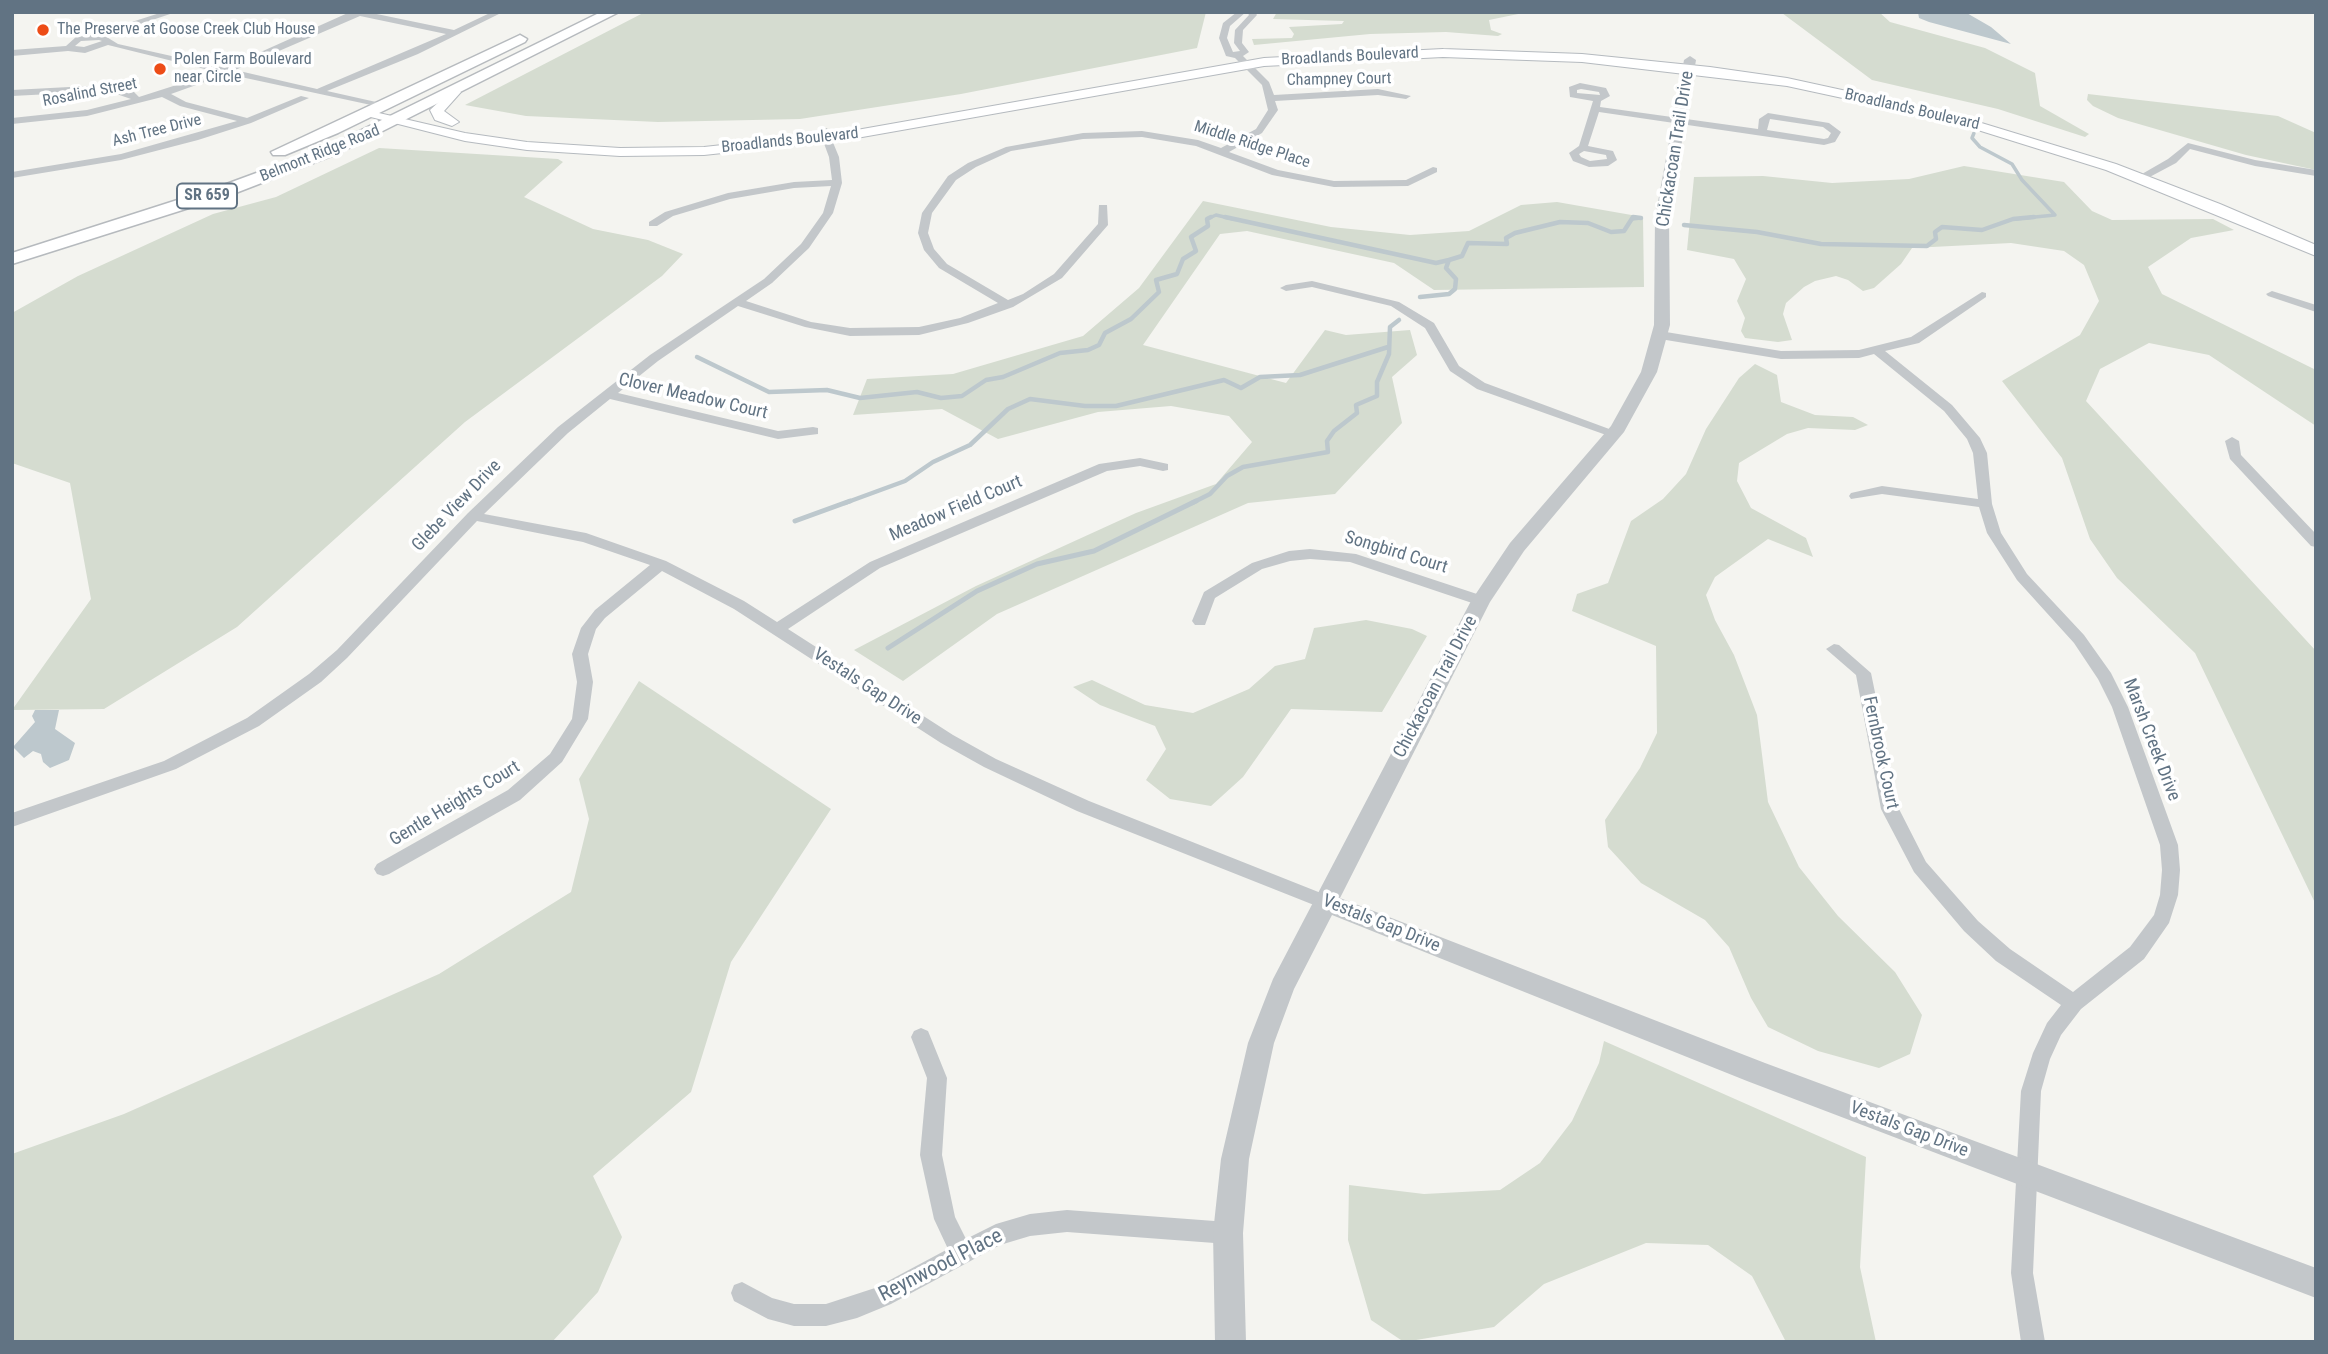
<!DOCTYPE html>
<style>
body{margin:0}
#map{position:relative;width:2328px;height:1354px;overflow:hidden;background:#f4f4f0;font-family:"Roboto Condensed",sans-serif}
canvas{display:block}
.frame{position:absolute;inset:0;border:14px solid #617383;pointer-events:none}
</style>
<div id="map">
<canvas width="2328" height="1354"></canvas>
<div class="frame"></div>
</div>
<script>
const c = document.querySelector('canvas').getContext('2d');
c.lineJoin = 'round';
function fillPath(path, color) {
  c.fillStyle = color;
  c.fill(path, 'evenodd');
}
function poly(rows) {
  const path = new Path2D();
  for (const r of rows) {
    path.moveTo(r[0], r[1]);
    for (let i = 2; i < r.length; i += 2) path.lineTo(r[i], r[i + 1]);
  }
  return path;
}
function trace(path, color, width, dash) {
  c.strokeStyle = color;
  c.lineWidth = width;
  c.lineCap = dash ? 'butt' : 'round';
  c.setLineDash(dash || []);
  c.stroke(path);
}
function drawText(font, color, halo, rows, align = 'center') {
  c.font = font + ' "Roboto Condensed",sans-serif';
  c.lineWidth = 7;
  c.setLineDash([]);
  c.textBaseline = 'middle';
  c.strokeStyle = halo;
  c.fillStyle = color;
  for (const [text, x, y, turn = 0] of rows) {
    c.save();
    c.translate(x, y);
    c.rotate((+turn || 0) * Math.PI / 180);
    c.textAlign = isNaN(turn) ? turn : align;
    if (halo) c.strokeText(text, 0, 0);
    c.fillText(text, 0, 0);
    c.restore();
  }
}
fillPath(poly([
 [645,12,837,14,1206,12,1197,48,961,94,800,119,658,122,526,116,465,105],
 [1277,12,1528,12,1489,20,1491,30,1502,34,1498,36,1446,32,1370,34,1254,45,1252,39,1292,38,1294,34,1289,27,1342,24,1344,21,1273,19],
 [1879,12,1890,22,1985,48,2035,73,2040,106,2089,134,2085,137,1998,109,1872,80,1782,13],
 [2088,94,2278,116,2316,133,2316,170,2246,155,2118,118,2093,106,2087,100],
 [379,148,558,159,563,162,524,197,593,229,648,240,683,254,662,276,465,422,237,627,104,709,12,710,91,599,70,483,12,463,12,313,78,276,213,214,276,197],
 [1964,166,2064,182,2092,211,2112,220,2213,219,2234,230,2191,238,2148,267,2162,294,2316,370,2316,426,2209,355,2149,343,2100,369,2086,401,2316,651,2316,905,2195,653,2117,578,2090,539,2062,458,2002,381,2080,335,2099,301,2084,265,2064,251,2011,243,1912,248,1901,264,1874,288,1863,291,1848,280,1836,276,1815,281,1804,287,1786,303,1783,314,1792,340,1778,342,1745,338,1741,331,1745,318,1737,301,1746,279,1734,259,1687,250,1694,177,1763,176,1832,183,1909,179],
 [1203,201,1331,227,1410,235,1469,231,1521,205,1557,202,1643,217,1644,287,1434,290,1394,263,1247,231,1220,234,1143,345,1286,383,1325,330,1346,335,1410,330,1417,355,1392,377,1402,423,1335,494,1248,503,997,614,903,681,854,650,976,586,1136,513,1216,484,1252,442,1229,416,1171,406,1098,412,998,439,942,409,853,415,867,379,953,374,1083,336,1139,288],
 [1755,364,1777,375,1781,402,1815,415,1853,417,1868,425,1855,430,1808,428,1787,434,1739,463,1737,481,1751,508,1806,538,1813,557,1768,539,1715,577,1706,595,1715,620,1734,655,1757,715,1768,802,1799,867,1838,916,1895,972,1922,1015,1910,1054,1879,1068,1818,1051,1768,1027,1751,998,1729,947,1705,920,1641,883,1608,847,1605,820,1640,768,1657,733,1656,646,1572,611,1577,594,1608,583,1631,521,1663,499,1686,474,1706,429,1739,378],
 [1366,620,1412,629,1427,636,1382,712,1291,709,1243,777,1211,806,1170,799,1146,780,1166,749,1155,726,1100,705,1073,687,1092,680,1145,705,1193,713,1249,689,1275,666,1305,659,1314,628],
 [639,681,831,809,731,962,691,1092,593,1176,622,1237,598,1292,552,1342,12,1342,12,1154,124,1114,439,974,571,892,589,819,579,779],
 [1604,1041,1866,1157,1860,1267,1876,1342,1786,1342,1752,1276,1708,1245,1646,1243,1544,1284,1494,1327,1404,1342,1371,1320,1348,1240,1349,1185,1424,1194,1500,1190,1540,1163,1572,1121,1599,1063]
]), '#d5dcd0');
fillPath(poly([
 [1918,12,1965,12,1991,27,2011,44,1929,22,1919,18],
 [35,710,59,710,55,729,75,743,69,760,50,768,43,762,41,754,33,751,24,758,13,747,35,722,32,716]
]), '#bdc8cd');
trace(poly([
 [1974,133,1972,138,1980,147,2012,164,2022,180,2055,215,2015,219],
 [1207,219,1216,215,1233,219],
 [1632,219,1641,218]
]), '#bdc8cd', 3.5);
trace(poly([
 [1225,217,1436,263,1449,260],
 [1633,217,1641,218],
 [1684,225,1757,232,1821,244,1927,246,1936,239,1935,232,1942,227,1982,230,2013,219,2034,217],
 [1420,297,1449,294,1455,289,1456,279,1446,268,1449,260,1462,256,1468,243,1507,244,1506,238,1515,233,1560,222,1588,223,1611,232,1624,231,1633,217],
 [697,357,769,392,827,390,860,398,917,392,941,398,962,396,986,380,1003,377,1060,353,1088,350,1099,345,1105,333,1131,319,1159,292,1156,280,1177,274,1183,259,1196,251,1191,237,1208,226,1207,219,1211,217],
 [845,503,905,481,933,462,970,445,1008,409,1030,399,1085,406,1116,406,1224,380,1241,388,1260,377,1300,375,1388,347],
 [1192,503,1210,494,1227,476,1243,467,1328,452,1327,441,1334,431,1357,413,1356,405,1377,396,1377,382,1389,354,1390,327,1399,320]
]), '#bdc8cd', 4.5);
trace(poly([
 [795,521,850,501],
 [888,648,977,591,1037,564,1094,551,1196,501]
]), '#bdc8cd', 5);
const secondary = poly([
 [1443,49,1582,54,1710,67,1787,78,1952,114,2116,164,2220,204,2316,245,2316,256,2106,170,1949,121,1787,86,1582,62,1443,57,1264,66,851,139,704,155,620,156,527,150,465,141,359,114,366,110,465,133,527,142,620,148,704,147,851,131,1264,58,1443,49],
 [454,88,461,92,444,111,459,122,452,126,435,120,430,110,454,88]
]);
const primary = poly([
 [601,12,619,12,339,153,233,194,12,264,12,253,221,186,327,147,601,12],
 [520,35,527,39,525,42,338,133,285,155,273,155,271,152,520,35]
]);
trace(secondary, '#b5babf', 2);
trace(primary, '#b6babe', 3);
fillPath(poly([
 [163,12,176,12,105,36,118,44,225,68,350,12,367,12,454,30,492,12,503,12,418,54,327,91,385,104,385,108,227,74,171,94,186,102,247,118,301,96,309,98,251,123,198,140,121,160,12,178,12,172,121,154,237,121,180,106,162,97,87,116,12,124,12,118,87,110,131,99,108,91,12,96,12,90,108,85,134,92,139,97,217,72,108,45,85,53,68,51,12,56,12,50,66,46,76,37,91,35,163,12],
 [360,16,446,34,317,89,235,70,360,16],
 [99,40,102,41,84,47,75,46,81,41,99,40],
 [1237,12,1246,12,1230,26,1227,38,1233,52,1240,51,1234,43,1235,30,1249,15,1247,12,1255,12,1257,15,1243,30,1242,43,1249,52,1243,56,1269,82,1274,95,1378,89,1411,96,1406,99,1378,95,1275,101,1278,110,1262,133,1229,152,1278,170,1334,181,1406,180,1433,167,1437,168,1437,172,1408,186,1334,187,1272,175,1196,146,1142,137,1083,139,1011,151,976,167,956,180,932,213,928,233,934,249,947,264,1008,300,1023,294,1054,274,1098,224,1099,205,1107,205,1108,225,1062,278,1013,307,968,323,919,335,850,336,805,327,738,306,658,361,618,393,778,431,813,427,818,428,818,434,778,439,610,399,568,433,484,514,586,533,666,561,744,601,777,622,870,562,1099,464,1140,458,1168,464,1168,470,1163,471,1140,466,1107,471,880,568,788,629,953,735,996,759,1089,801,1331,897,1334,902,1331,907,1325,910,1319,907,1077,811,984,767,941,743,734,609,662,571,605,618,596,629,588,654,593,682,588,719,562,762,520,800,389,874,383,876,377,874,374,869,377,864,508,790,550,754,572,719,577,682,572,654,581,628,595,610,650,565,583,542,477,521,347,658,321,682,259,726,176,769,12,827,12,813,164,761,247,718,309,674,337,650,468,513,558,427,650,355,764,279,801,244,823,213,831,186,794,188,730,199,673,216,657,226,649,226,649,222,665,212,728,193,794,182,832,180,829,157,819,130,827,128,839,157,842,183,833,213,809,248,772,283,746,301,811,322,850,328,919,327,960,318,998,303,939,268,924,250,918,233,922,213,948,176,968,163,1006,147,1083,133,1142,131,1198,140,1221,148,1256,129,1268,110,1262,85,1235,58,1226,56,1219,38,1223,23,1237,12],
 [1580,83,1606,88,1610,96,1601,101,1600,107,1758,129,1759,119,1768,113,1829,123,1841,132,1835,142,1824,145,1599,112,1588,146,1613,151,1617,160,1608,166,1589,167,1573,161,1569,153,1579,146,1593,101,1570,97,1569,87,1580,83],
 [1581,89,1599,92,1600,95,1577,93,1577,90,1581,89],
 [1770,119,1823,127,1831,133,1828,138,1824,139,1767,130,1770,119],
 [1584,151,1606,155,1607,159,1590,161,1581,157,1579,154,1584,151],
 [2188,143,2255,160,2316,170,2316,176,2255,166,2190,149,2176,163,2144,180,2135,178,2168,159,2188,143],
 [1312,281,1399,302,1434,323,1459,366,1485,383,1620,433,1614,437,1609,436,1477,389,1450,371,1425,328,1391,306,1312,287,1286,291,1280,288,1286,285,1312,281],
 [2272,291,2316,305,2316,312,2268,296,2266,294,2272,291],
 [1982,292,1986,293,1986,297,1919,343,1885,351,1952,405,1980,438,1987,453,1992,504,2001,533,2027,574,2084,635,2111,673,2128,707,2178,845,2180,870,2178,895,2169,923,2144,959,2081,1009,2061,1035,2050,1059,2041,1091,2033,1273,2045,1342,2021,1342,2011,1273,2021,1091,2033,1053,2047,1023,2061,1005,1996,961,1964,931,1914,872,1881,809,1856,675,1826,649,1834,644,1839,645,1871,673,1899,809,1926,862,1978,921,2010,949,2073,992,2130,947,2154,915,2160,895,2162,870,2160,845,2112,707,2098,679,2074,643,2017,580,1987,533,1979,507,1882,494,1851,499,1849,496,1851,493,1882,486,1978,499,1973,453,1967,439,1944,411,1874,354,1859,358,1781,359,1660,339,1654,335,1660,331,1781,351,1859,350,1911,337,1982,292],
 [2232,437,2239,441,2241,455,2316,534,2316,547,2311,546,2230,459,2225,441,2232,437],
 [1310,549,1356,554,1486,597,1488,601,1481,606,1350,562,1310,559,1290,561,1262,569,1215,598,1205,625,1195,625,1192,621,1204,592,1252,563,1289,551,1310,549],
 [921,1028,928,1031,947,1078,942,1155,955,1217,966,1239,996,1224,1030,1214,1067,1210,1228,1222,1236,1225,1239,1233,1236,1241,1228,1244,1067,1232,1030,1236,1000,1245,891,1304,857,1318,826,1326,794,1326,768,1319,734,1301,731,1293,734,1285,742,1282,772,1298,794,1304,826,1304,875,1288,948,1249,934,1219,920,1155,927,1078,911,1037,914,1031,921,1028]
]), '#c3c7ca');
fillPath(poly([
 [1690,56,1696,60,1669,218,1670,325,1657,372,1624,432,1524,551,1490,602,1340,898,1765,1063,2316,1268,2316,1298,1747,1081,1332,915,1294,989,1274,1043,1249,1159,1243,1233,1246,1342,1215,1342,1213,1233,1221,1159,1248,1043,1273,979,1471,601,1510,543,1611,426,1641,372,1654,325,1655,218,1684,60,1690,56]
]), '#c3c7ca');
fillPath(secondary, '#fff');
fillPath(primary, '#fff');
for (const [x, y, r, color] of [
 [43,30,7,"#ed4c17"],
 [160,69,7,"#ed4c17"]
]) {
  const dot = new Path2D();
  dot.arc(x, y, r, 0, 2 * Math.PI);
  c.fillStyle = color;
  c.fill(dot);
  trace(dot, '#fff', 2.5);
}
drawText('16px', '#617383', '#fff', [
 ["The Preserve at Goose Creek Club House",57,30],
 ["Polen Farm Boulevard",174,60],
 ["near Circle",174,78]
], 'left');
drawText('16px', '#617383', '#fff', [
 ["Broadlands Boulevard",1350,57,-3],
 ["Champney Court",1339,80,-1],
 ["Rosalind Street",90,93,-11],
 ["Broadlands Boulevard",1912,110,13],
 ["Ash Tree Drive",157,131,-14],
 ["Broadlands Boulevard",790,141,-6],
 ["Middle Ridge Place",1252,145,18],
 ["Belmont Ridge Road",320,154,-22]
]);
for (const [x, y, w] of [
 [207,196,60]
]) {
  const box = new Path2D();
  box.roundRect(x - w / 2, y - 12.5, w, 25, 5);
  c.fillStyle = '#fff';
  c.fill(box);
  trace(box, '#617383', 2);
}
drawText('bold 16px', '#617383', null, [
 ["SR 659",207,196]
]);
drawText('18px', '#617383', '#fff', [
 ["Chickacoan Trail Drive",1676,149,-81],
 ["Clover Meadow Court",693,397,13],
 ["Glebe View Drive",457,506,-46],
 ["Meadow Field Court",956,509,-23],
 ["Songbird Court",1396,553,17],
 ["Vestals Gap Drive",867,687,33],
 ["Chickacoan Trail Drive",1436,687,-62],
 ["Marsh Creek Drive",2151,740,69],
 ["Fernbrook Court",1880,753,78],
 ["Gentle Heights Court",455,804,-31],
 ["Vestals Gap Drive",1381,924,22],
 ["Vestals Gap Drive",1909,1130,21]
]);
drawText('21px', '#617383', '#fff', [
 ["Reynwood Place",941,1266,-27]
]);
</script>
